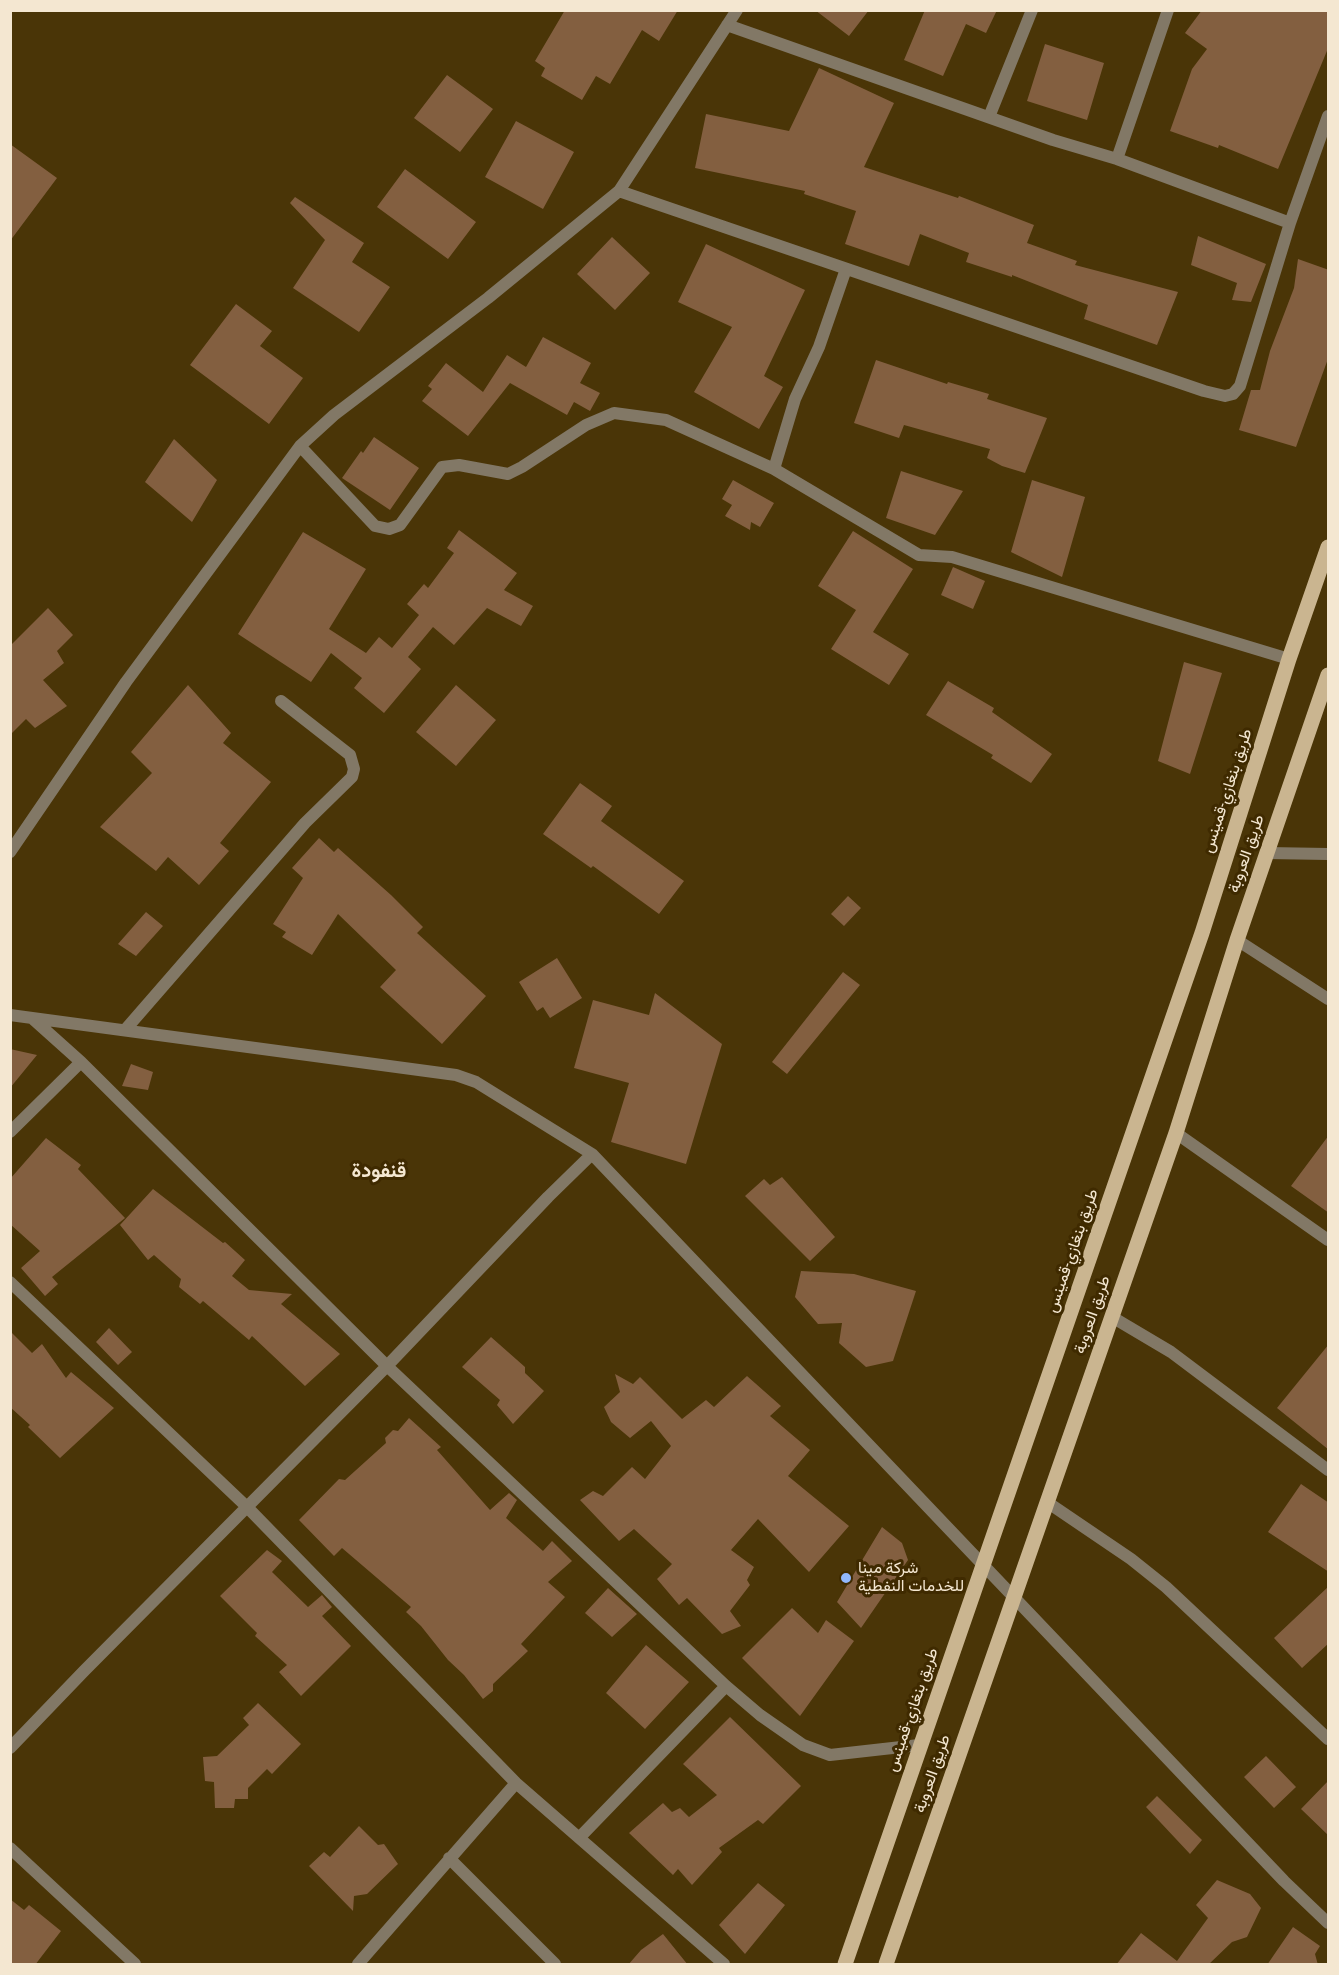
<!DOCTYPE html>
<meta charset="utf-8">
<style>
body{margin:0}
#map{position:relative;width:1339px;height:1975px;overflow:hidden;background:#4a3507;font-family:"Roboto Condensed",sans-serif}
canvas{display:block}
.frame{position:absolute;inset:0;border:12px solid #f4e7d1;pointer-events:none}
</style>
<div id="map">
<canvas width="1339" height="1975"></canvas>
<div class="frame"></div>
</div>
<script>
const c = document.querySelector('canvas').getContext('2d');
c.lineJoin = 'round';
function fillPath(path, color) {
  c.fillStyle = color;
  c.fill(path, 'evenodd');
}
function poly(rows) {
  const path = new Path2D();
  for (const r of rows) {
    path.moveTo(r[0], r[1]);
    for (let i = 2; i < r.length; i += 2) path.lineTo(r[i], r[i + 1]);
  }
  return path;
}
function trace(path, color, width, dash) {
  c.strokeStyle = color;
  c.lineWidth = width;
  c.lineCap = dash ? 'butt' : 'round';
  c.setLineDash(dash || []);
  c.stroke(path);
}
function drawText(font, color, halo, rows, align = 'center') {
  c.font = font + ' "Roboto Condensed",Vazirmatn,sans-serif';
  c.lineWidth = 6;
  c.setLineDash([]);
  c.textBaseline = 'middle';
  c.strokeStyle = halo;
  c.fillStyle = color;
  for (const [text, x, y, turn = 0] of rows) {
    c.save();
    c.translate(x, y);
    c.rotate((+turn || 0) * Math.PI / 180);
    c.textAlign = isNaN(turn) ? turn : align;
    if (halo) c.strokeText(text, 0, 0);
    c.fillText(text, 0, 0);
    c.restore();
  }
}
fillPath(poly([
 [565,10,678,10,659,41,642,30,610,84,596,76,582,100,541,76,545,68,535,61],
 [815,10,869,10,849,36],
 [925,10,997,10,986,33,966,24,943,76,904,60],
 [1202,10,1329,10,1329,46,1278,169,1219,145,1218,148,1170,131,1192,69,1207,49,1185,33],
 [1045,44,1104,63,1087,120,1027,101],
 [819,68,894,103,864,167,958,198,959,196,1034,225,1027,243,1077,261,1075,265,1178,292,1157,345,1084,319,1088,305,1012,275,1012,277,966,262,969,253,920,234,909,266,845,244,856,211,804,194,805,191,695,168,706,114,789,131],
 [447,75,493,109,460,152,414,118],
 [516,121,574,152,543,209,485,177],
 [10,144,57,178,10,241],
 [405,169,476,222,448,259,377,207],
 [295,197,364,243,352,262,390,287,359,332,293,288,325,240,290,203],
 [1198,236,1266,264,1251,302,1232,300,1237,283,1191,265],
 [612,237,650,273,615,310,577,274],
 [706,244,805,290,764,376,783,387,759,429,694,392,732,327,678,302],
 [1298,259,1329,270,1329,356,1296,447,1239,430,1251,390,1260,390,1270,351,1294,288],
 [236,304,272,331,260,346,303,378,269,424,190,365],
 [543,337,591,363,580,383,600,393,590,411,574,402,567,415,510,383,468,436,422,401,432,389,428,386,446,363,483,392,507,355,526,367],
 [876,360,947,384,948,382,989,394,987,399,1047,418,1025,473,1002,466,987,458,990,449,904,425,899,438,854,423],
 [374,437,419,468,390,510,342,478,361,451,363,453],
 [174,439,217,480,192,522,145,482],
 [901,471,963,491,935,535,886,518],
 [733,480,774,503,760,527,751,522,750,530,725,516,732,505,722,499],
 [1032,480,1085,497,1062,577,1011,552],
 [459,530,517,573,504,590,533,606,521,626,487,608,454,645,433,627,408,657,421,669,384,713,354,688,362,678,331,653,311,682,238,634,303,532,366,569,329,629,366,653,379,637,392,648,419,615,407,604,424,584,428,588,454,553,447,548],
 [853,531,913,569,873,632,909,654,889,685,831,649,856,610,818,586],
 [953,567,985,581,973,609,941,595],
 [48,608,73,635,57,651,64,663,43,680,67,706,35,728,26,719,10,735,10,646],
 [1184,662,1222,673,1190,774,1158,761],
 [948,681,994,708,992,712,1052,754,1031,783,991,758,993,755,926,715],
 [188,685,231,733,223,743,271,782,220,843,229,851,199,885,168,857,156,871,100,827,152,773,131,752],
 [456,685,496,720,456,766,416,732],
 [580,783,612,806,601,821,684,881,659,914,593,866,591,868,543,834],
 [319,838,334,852,338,848,391,895,423,927,417,933,486,996,442,1044,380,987,396,970,338,914,312,955,282,937,286,932,273,924,303,878,292,868],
 [848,896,861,908,844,926,831,914],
 [146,912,163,926,136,956,118,944],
 [557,958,582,998,550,1018,543,1007,537,1011,519,982],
 [843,972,860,985,787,1074,772,1062],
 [655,993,722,1044,686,1164,611,1142,629,1083,574,1068,593,1000,649,1015],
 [10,1049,37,1055,10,1088],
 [131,1064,153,1072,148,1090,122,1086],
 [1329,1135,1329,1213,1291,1186],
 [46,1138,81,1165,78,1169,125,1218,52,1277,58,1284,45,1296,21,1268,40,1251,10,1224,10,1179],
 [782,1177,835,1237,810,1261,745,1196,764,1179,770,1185],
 [153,1189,223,1243,225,1242,245,1260,232,1276,249,1290,292,1294,281,1304,340,1354,305,1386,252,1336,249,1340,203,1301,200,1304,179,1287,181,1279,154,1255,148,1260,120,1225],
 [801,1271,854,1274,916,1291,893,1361,866,1367,839,1343,842,1323,818,1324,795,1297],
 [109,1328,132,1352,118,1365,96,1342],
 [10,1331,32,1353,42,1344,66,1378,71,1372,114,1408,60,1458,28,1427,30,1425,10,1407],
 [491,1337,525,1367,525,1373,544,1391,513,1424,497,1405,500,1400,462,1367],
 [1329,1344,1329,1450,1277,1408],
 [615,1374,633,1384,640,1377,682,1419,706,1400,714,1407,747,1376,781,1406,770,1416,810,1450,788,1476,849,1526,809,1572,758,1519,731,1550,754,1567,747,1580,750,1585,730,1611,741,1626,722,1634,687,1598,679,1605,657,1579,672,1564,634,1529,619,1541,580,1500,593,1491,603,1496,632,1467,645,1479,671,1446,651,1421,630,1438,611,1422,604,1407,620,1392],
 [409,1418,441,1447,437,1450,490,1510,509,1493,517,1500,506,1518,543,1551,552,1541,572,1561,548,1582,565,1597,521,1644,528,1651,493,1684,493,1691,483,1699,464,1675,448,1660,421,1626,406,1612,411,1607,342,1548,334,1556,299,1520,339,1479,345,1480,386,1443,385,1438,393,1430,398,1431],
 [1301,1484,1329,1503,1329,1572,1268,1532],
 [882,1527,902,1543,908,1560,861,1628,837,1602],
 [267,1550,282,1561,272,1572,308,1607,322,1595,332,1607,322,1616,351,1646,301,1696,279,1672,287,1665,255,1636,257,1633,220,1596],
 [1329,1586,1329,1643,1302,1668,1274,1638],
 [608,1588,637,1614,612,1637,585,1613],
 [792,1608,818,1633,826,1620,854,1641,800,1716,742,1658],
 [646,1645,689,1682,645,1729,606,1693],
 [258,1703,301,1744,272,1774,267,1769,248,1788,248,1799,235,1799,234,1808,215,1808,214,1782,205,1781,203,1757,217,1756,249,1725,243,1718],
 [730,1717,801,1786,763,1824,758,1820,719,1848,722,1852,692,1885,678,1869,673,1875,629,1833,663,1803,672,1812,680,1808,689,1817,717,1795,683,1764],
 [1266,1756,1296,1787,1274,1808,1244,1777],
 [1329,1780,1329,1836,1301,1809],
 [1157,1796,1202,1840,1190,1854,1146,1807],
 [359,1826,378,1845,384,1844,398,1864,367,1894,354,1896,353,1911,309,1866,324,1852,330,1857],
 [1217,1880,1250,1894,1261,1908,1247,1937,1232,1942,1208,1965,1116,1965,1141,1933,1177,1961,1208,1918,1196,1905],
 [758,1883,785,1905,745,1954,719,1925],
 [10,1899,24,1910,29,1905,61,1931,35,1965,10,1965],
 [1293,1927,1320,1946,1315,1954,1318,1965,1267,1965],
 [663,1934,688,1965,628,1965,641,1950]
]), '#835f40');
trace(poly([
 [727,25,1053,140,1117,159,1290,223],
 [989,117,1032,10],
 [1117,159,1168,10],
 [619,191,1204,391,1225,396,1233,394,1240,386,1290,223,1328,116],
 [300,446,375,526,389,529,400,525,442,467,459,465,508,474,522,467,586,425,614,413,666,420,774,469,919,555,952,557,1289,659],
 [774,469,795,399,819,347,846,269],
 [10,852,126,682,300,446,334,415,488,298,619,191,737,10],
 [1267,853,1328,854],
 [1237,940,1328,999],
 [10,1015,456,1075,476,1082,592,1154,1284,1881,1328,1923],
 [33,1019,81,1062,387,1366,726,1686,760,1715,803,1745,830,1755,919,1745],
 [125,1030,305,823,352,777,354,769,350,755,281,701],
 [10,1132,81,1062],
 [1176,1133,1328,1240],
 [10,1282,247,1507,516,1783,724,1964],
 [1112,1317,1171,1352,1328,1470],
 [1047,1502,1131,1559,1166,1587,1328,1739],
 [10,1748,84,1671,387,1366,548,1197,592,1154],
 [579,1838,726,1686],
 [10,1848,135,1964],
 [449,1858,555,1964],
 [358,1964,516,1783]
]), '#827866', 12);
trace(poly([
 [845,1964,1202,933,1289,659,1328,547],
 [886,1964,1176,1133,1237,940,1328,675]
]), '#cab590', 15);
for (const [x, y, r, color] of [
 [846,1578,6,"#91b8fd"]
]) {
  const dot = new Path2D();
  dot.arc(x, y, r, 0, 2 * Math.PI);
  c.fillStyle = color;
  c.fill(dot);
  trace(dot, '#3f2a00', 2);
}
drawText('16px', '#f4e7d1', '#3f2a00', [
 ["طريق بنغازي-قمينس",1228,791,-72],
 ["طريق العروبة",1247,854,-71],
 ["طريق بنغازي-قمينس",1073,1251,-71],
 ["طريق العروبة",1093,1315,-71],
 ["طريق بنغازي-قمينس",913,1710,-71],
 ["طريق العروبة",933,1774,-71]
]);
drawText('16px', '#f4e7d1', '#3f2a00', [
 ["شركة مينا",858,1569],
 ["للخدمات النفطية",858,1587]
], 'left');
drawText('bold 20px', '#f4e7d1', '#3f2a00', [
 ["قنفودة",379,1172]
]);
</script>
